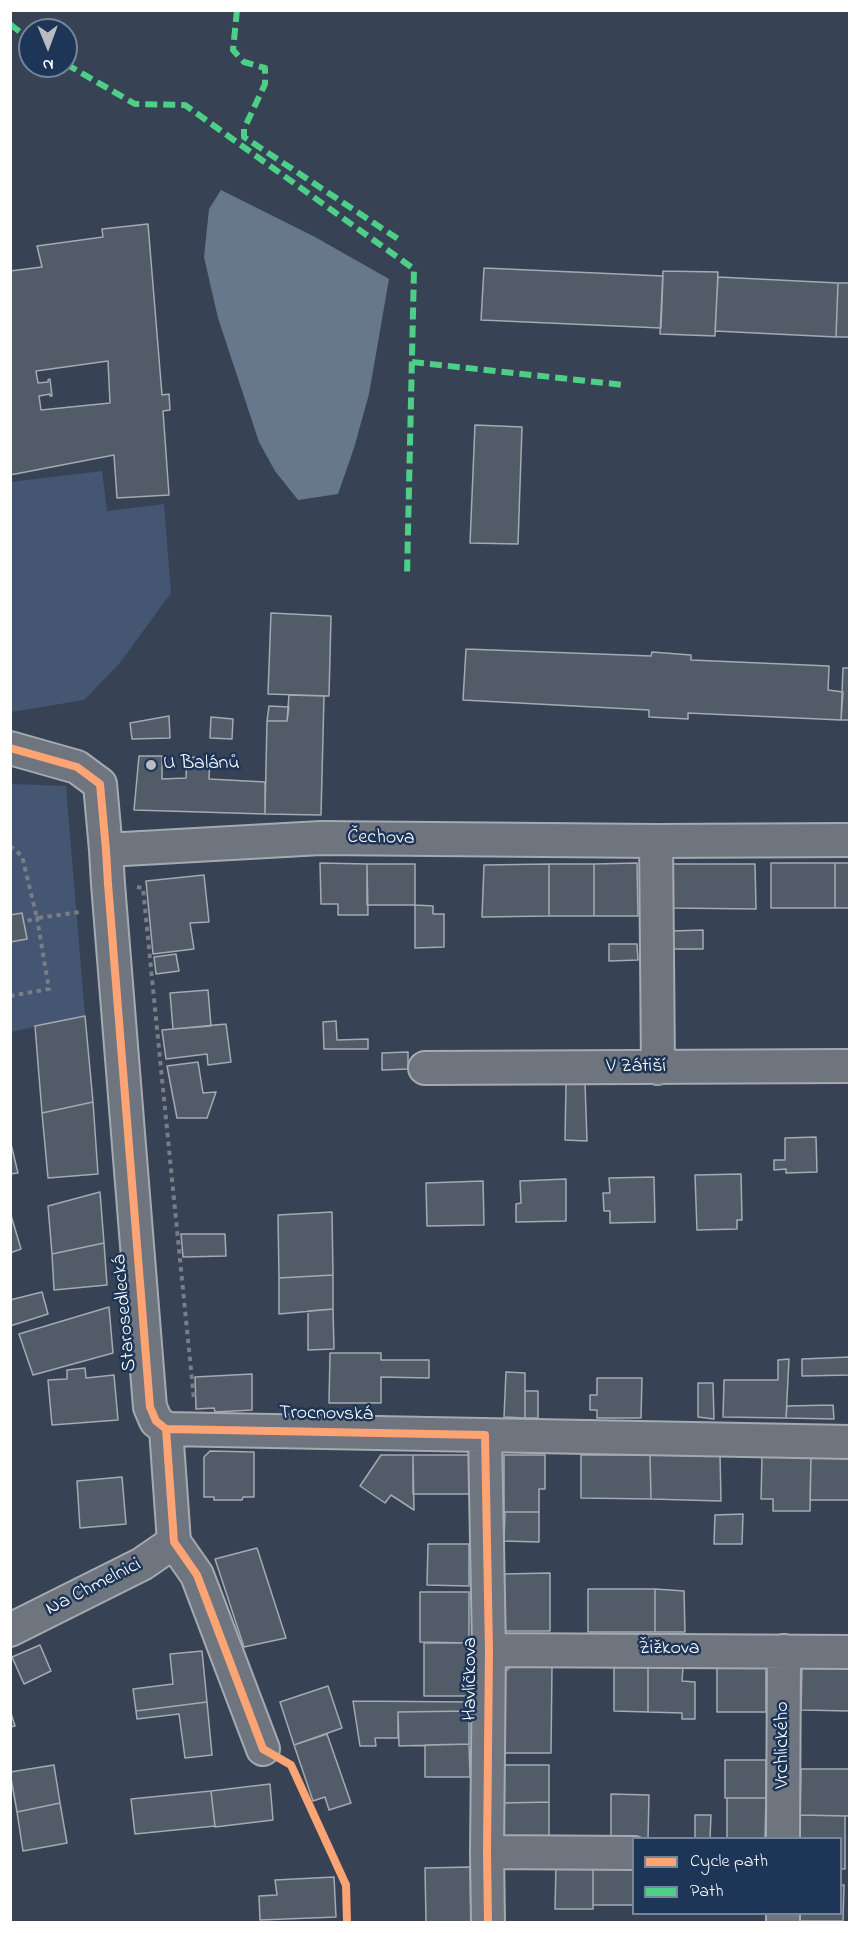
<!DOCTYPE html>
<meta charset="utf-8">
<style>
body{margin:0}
#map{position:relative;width:860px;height:1933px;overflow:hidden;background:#374354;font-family:"Indie Flower",sans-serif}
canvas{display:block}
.frame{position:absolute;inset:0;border:12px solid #fff;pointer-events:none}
.legend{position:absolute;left:632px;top:1837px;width:210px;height:78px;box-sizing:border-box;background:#1d3557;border:2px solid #77869a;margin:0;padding:8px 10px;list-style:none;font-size:18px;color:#fff}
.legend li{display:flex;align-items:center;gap:12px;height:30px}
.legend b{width:30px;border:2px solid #77869a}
.north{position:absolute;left:18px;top:18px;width:60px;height:60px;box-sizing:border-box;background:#1d3557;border:2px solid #77869a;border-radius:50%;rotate:179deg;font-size:16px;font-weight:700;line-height:24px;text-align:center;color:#fff}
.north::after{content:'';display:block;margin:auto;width:21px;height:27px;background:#b9bdc3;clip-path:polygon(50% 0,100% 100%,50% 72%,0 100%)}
</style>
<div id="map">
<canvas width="860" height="1933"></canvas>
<div class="frame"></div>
<ul class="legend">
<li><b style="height:8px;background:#fda474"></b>Cycle path</li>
<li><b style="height:8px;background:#4dcf88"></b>Path</li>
</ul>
<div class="north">N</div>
</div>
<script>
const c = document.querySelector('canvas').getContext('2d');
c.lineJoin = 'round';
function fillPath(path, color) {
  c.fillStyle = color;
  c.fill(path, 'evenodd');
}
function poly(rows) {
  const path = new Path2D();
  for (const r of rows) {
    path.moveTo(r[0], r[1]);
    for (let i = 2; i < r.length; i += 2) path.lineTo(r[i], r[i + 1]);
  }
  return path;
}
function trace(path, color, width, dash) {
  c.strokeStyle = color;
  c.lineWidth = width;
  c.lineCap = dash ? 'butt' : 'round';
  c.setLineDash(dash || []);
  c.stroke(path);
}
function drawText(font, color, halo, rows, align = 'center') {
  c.font = font + ' "Indie Flower",sans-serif';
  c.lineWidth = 5;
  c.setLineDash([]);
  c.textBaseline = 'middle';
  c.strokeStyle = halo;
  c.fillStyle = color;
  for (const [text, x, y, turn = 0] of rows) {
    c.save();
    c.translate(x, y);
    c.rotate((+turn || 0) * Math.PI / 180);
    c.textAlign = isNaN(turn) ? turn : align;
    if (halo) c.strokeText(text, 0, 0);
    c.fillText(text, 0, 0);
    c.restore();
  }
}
fillPath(poly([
 [102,471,107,511,164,504,171,593,119,664,84,700,11,712,11,482],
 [11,784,66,786,85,1016,11,1032,11,942,27,939,22,913,11,915]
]), '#445671');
fillPath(poly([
 [221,190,315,237,389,279,369,394,354,448,338,494,298,500,275,471,259,442,218,318,204,257,209,209]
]), '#68788c');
const building = poly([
 [148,224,162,395,169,394,170,410,163,411,169,495,117,498,114,455,10,475,10,271,42,267,37,246,103,237,102,229,148,224],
 [108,361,110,403,41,410,39,396,50,394,50,396,52,396,50,379,48,380,48,382,38,383,36,371,108,361],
 [484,268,663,276,661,328,481,320,484,268],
 [663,271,718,272,715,336,660,334,663,271],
 [718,277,838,283,836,337,715,331,718,277],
 [838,283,850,283,850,337,836,337,838,283],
 [475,425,522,427,518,544,470,543,475,425],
 [271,613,331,616,329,696,268,694,271,613],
 [466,649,651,656,652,652,691,655,691,660,829,666,828,690,843,692,841,720,688,713,688,719,649,717,649,710,463,700,466,649],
 [843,668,850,668,850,720,841,720,843,668],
 [289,695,324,696,321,815,265,814,267,721,287,721,289,695],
 [269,706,289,707,287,721,267,721,269,706],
 [169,716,170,738,132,739,130,723,169,716],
 [211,717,233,719,232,739,210,738,211,717],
 [139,756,162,756,162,779,186,778,187,757,210,758,209,779,265,782,265,814,134,810,139,756],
 [320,863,367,864,368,915,338,915,338,904,321,904,320,863],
 [637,863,638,916,594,916,594,864,637,863],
 [771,863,835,863,835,908,771,908,771,863],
 [835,863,850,863,850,908,835,908,835,863],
 [367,864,415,864,415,905,367,905,367,864],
 [549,864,594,864,594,916,549,916,549,864],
 [549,864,549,916,482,917,484,865,549,864],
 [671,864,755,864,756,909,672,908,671,864],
 [204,875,209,922,190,923,194,949,153,954,146,881,204,875],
 [415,905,433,906,433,914,444,914,444,947,415,948,415,905],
 [22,913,27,939,10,942,10,915,22,913],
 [703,930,703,949,672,949,672,931,703,930],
 [609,944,637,944,638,960,609,961,609,944],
 [176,954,179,971,156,974,154,957,176,954],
 [208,990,211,1026,173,1029,170,993,208,990],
 [85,1016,93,1102,42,1113,35,1026,85,1016],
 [336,1021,337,1040,368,1039,368,1049,324,1049,323,1022,336,1021],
 [226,1024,231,1062,208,1065,207,1054,166,1059,162,1030,226,1024],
 [408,1052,408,1069,382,1070,382,1053,408,1052],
 [198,1062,203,1093,216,1092,207,1118,177,1118,167,1066,198,1062],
 [585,1083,587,1141,565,1140,566,1084,585,1083],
 [93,1102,98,1174,48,1178,42,1113,93,1102],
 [816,1137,817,1172,786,1173,786,1169,774,1170,774,1160,785,1160,785,1138,816,1137],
 [10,1140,18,1173,10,1174,10,1140],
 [741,1174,742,1220,737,1220,737,1229,697,1230,695,1175,741,1174],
 [654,1177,655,1222,610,1223,610,1211,604,1211,603,1193,610,1193,609,1178,654,1177],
 [566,1179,566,1221,516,1222,516,1204,521,1203,520,1181,566,1179],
 [483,1181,484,1225,427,1226,426,1183,483,1181],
 [100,1192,104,1243,52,1254,48,1206,100,1192],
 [10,1212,21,1249,10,1253,10,1212],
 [332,1212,333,1275,279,1278,278,1215,332,1212],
 [181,1234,225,1234,226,1256,183,1257,181,1234],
 [104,1243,107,1285,54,1290,52,1254,104,1243],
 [333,1275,333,1309,279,1314,279,1278,333,1275],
 [42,1292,48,1314,10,1326,10,1300,42,1292],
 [109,1307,113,1353,33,1375,19,1334,109,1307],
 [333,1309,334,1349,308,1350,308,1311,333,1309],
 [330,1353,381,1353,381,1360,429,1360,429,1378,381,1377,381,1403,329,1403,330,1353],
 [850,1357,850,1375,802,1376,802,1359,850,1357],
 [789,1359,786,1418,723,1417,724,1380,778,1380,778,1360,789,1359],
 [85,1368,86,1378,114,1375,118,1420,52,1425,48,1380,67,1379,67,1370,85,1368],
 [506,1372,525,1373,525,1418,504,1417,506,1372],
 [252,1374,252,1410,215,1412,214,1408,196,1409,195,1377,252,1374],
 [597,1378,642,1378,641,1418,597,1418,597,1410,590,1410,590,1395,597,1395,597,1378],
 [698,1383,713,1383,714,1419,698,1417,698,1383],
 [525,1391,538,1391,538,1418,525,1418,525,1391],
 [833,1405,834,1419,786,1418,787,1406,833,1405],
 [210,1451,254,1452,254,1497,243,1497,242,1500,214,1500,214,1497,204,1497,204,1457,210,1451],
 [381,1455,413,1455,414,1510,391,1495,385,1503,360,1486,381,1455],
 [413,1455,469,1455,469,1494,413,1494,413,1455],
 [504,1455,545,1455,545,1489,539,1489,539,1512,504,1512,504,1455],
 [581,1455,650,1455,651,1499,581,1498,581,1455],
 [650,1455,720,1456,721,1501,651,1499,650,1455],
 [762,1456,811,1457,810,1511,773,1511,773,1499,761,1499,762,1456],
 [811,1457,850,1457,850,1500,810,1500,811,1457],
 [122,1477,126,1524,80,1528,77,1481,122,1477],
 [505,1512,539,1512,539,1542,504,1541,505,1512],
 [743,1514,742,1544,714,1544,715,1515,743,1514],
 [428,1544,469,1544,469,1586,427,1585,428,1544],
 [257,1548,286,1638,244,1647,215,1559,257,1548],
 [550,1573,550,1631,504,1631,504,1574,550,1573],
 [588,1589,655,1589,655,1632,588,1632,588,1589],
 [655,1589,684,1591,685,1632,655,1632,655,1589],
 [420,1592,469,1592,469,1643,420,1642,420,1592],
 [424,1643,469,1643,469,1696,424,1696,424,1643],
 [40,1645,51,1671,24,1684,12,1657,40,1645],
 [202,1651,207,1702,136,1711,133,1689,173,1684,170,1654,202,1651],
 [552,1666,551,1753,504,1753,504,1673,510,1667,552,1666],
 [614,1667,648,1667,648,1712,614,1711,614,1667],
 [648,1667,683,1667,682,1681,695,1682,695,1719,682,1719,682,1713,648,1712,648,1667],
 [717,1667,766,1667,766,1712,717,1712,717,1667],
 [802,1667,850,1668,850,1711,801,1710,802,1667],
 [328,1686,342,1728,294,1745,280,1702,328,1686],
 [353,1701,469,1702,469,1711,398,1712,398,1738,375,1738,376,1746,360,1746,353,1701],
 [207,1702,212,1755,185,1758,179,1714,137,1719,136,1711,207,1702],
 [10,1710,15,1726,10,1727,10,1710],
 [469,1711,469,1744,399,1746,398,1712,469,1711],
 [327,1734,351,1803,329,1810,325,1797,313,1801,294,1745,327,1734],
 [469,1744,470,1777,425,1777,425,1745,469,1744],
 [725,1760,766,1760,766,1798,725,1798,725,1760],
 [54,1765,60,1803,17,1812,10,1772,54,1765],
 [504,1765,549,1765,549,1802,504,1803,504,1765],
 [801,1769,849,1769,849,1816,800,1815,801,1769],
 [270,1784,273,1820,215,1827,211,1791,270,1784],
 [211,1791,215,1826,135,1834,131,1799,211,1791],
 [611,1794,649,1795,648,1838,611,1839,611,1794],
 [727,1798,766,1798,765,1838,727,1838,727,1798],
 [549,1802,549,1838,504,1838,504,1803,549,1802],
 [60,1803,67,1843,23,1851,17,1812,60,1803],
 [695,1815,711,1815,710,1838,695,1838,695,1815],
 [800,1815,845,1816,845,1869,840,1869,840,1838,800,1838,800,1815],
 [556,1865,593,1865,593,1909,555,1909,556,1865],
 [593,1865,634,1865,634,1905,593,1905,593,1865],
 [470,1867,471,1922,426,1922,425,1868,470,1867],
 [334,1877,336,1917,260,1920,259,1896,277,1895,275,1880,334,1877],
 [840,1885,844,1885,843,1921,799,1921,799,1914,840,1914,840,1885],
 [799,1921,843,1921,843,1922,799,1922,799,1921]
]);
fillPath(building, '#525b68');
trace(building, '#a5aab2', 1.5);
const minor = poly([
 [10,748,77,767,100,784,106,850,108,884,150,1407,156,1421,166,1429,174,1542,197,1575,263,1749],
 [656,841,658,1068],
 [106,850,321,838,656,841,850,840],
 [425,1068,847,1066],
 [166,1429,850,1442],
 [485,1435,489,1650,487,1852,488,1922],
 [10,1630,142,1564,174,1542],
 [489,1650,850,1652],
 [783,1838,784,1651],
 [487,1852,634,1853],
 [783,1922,783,1914]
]);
trace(minor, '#a5aab2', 36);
trace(poly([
 [10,846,22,856,37,918,80,912],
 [137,887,143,888,194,1400],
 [10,996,49,989,37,918,27,921],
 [288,1763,291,1765,346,1885,347,1922]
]), '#777e86', 4, [4.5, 4.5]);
trace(minor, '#6f757e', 32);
trace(poly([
 [237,10,233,50,244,62,265,68,265,84,244,129,244,137,398,239],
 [10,24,30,40],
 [66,64,135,104,185,105,414,269,407,575],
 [412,362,624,385]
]), '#4dcf88', 6, [12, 6]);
trace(poly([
 [10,748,77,767,100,784,106,850,108,884,150,1407,156,1421,166,1429,174,1542,197,1575,263,1749,291,1765,346,1885,347,1922],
 [166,1429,485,1435,489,1650,487,1852,488,1922]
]), '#fda474', 8);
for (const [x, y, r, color] of [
 [151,765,6,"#b9bdc3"]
]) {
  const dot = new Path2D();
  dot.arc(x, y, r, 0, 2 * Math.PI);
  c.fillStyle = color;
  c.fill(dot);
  trace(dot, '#1d3557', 2);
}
drawText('20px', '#fff', '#1d3557', [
 ["U Balánů",163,765]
], 'left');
drawText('20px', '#fff', '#1d3557', [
 ["Čechova",381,839,1],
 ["V Zátiší",636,1068],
 ["Starosedlecká",126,1313,-95],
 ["Trocnovská",326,1415,1],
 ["Na Chmelnici",94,1588,-27],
 ["Žižkova",669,1650],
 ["Havlíčkova",472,1679,-90],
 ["Vrchlického",784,1745,-90]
]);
</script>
